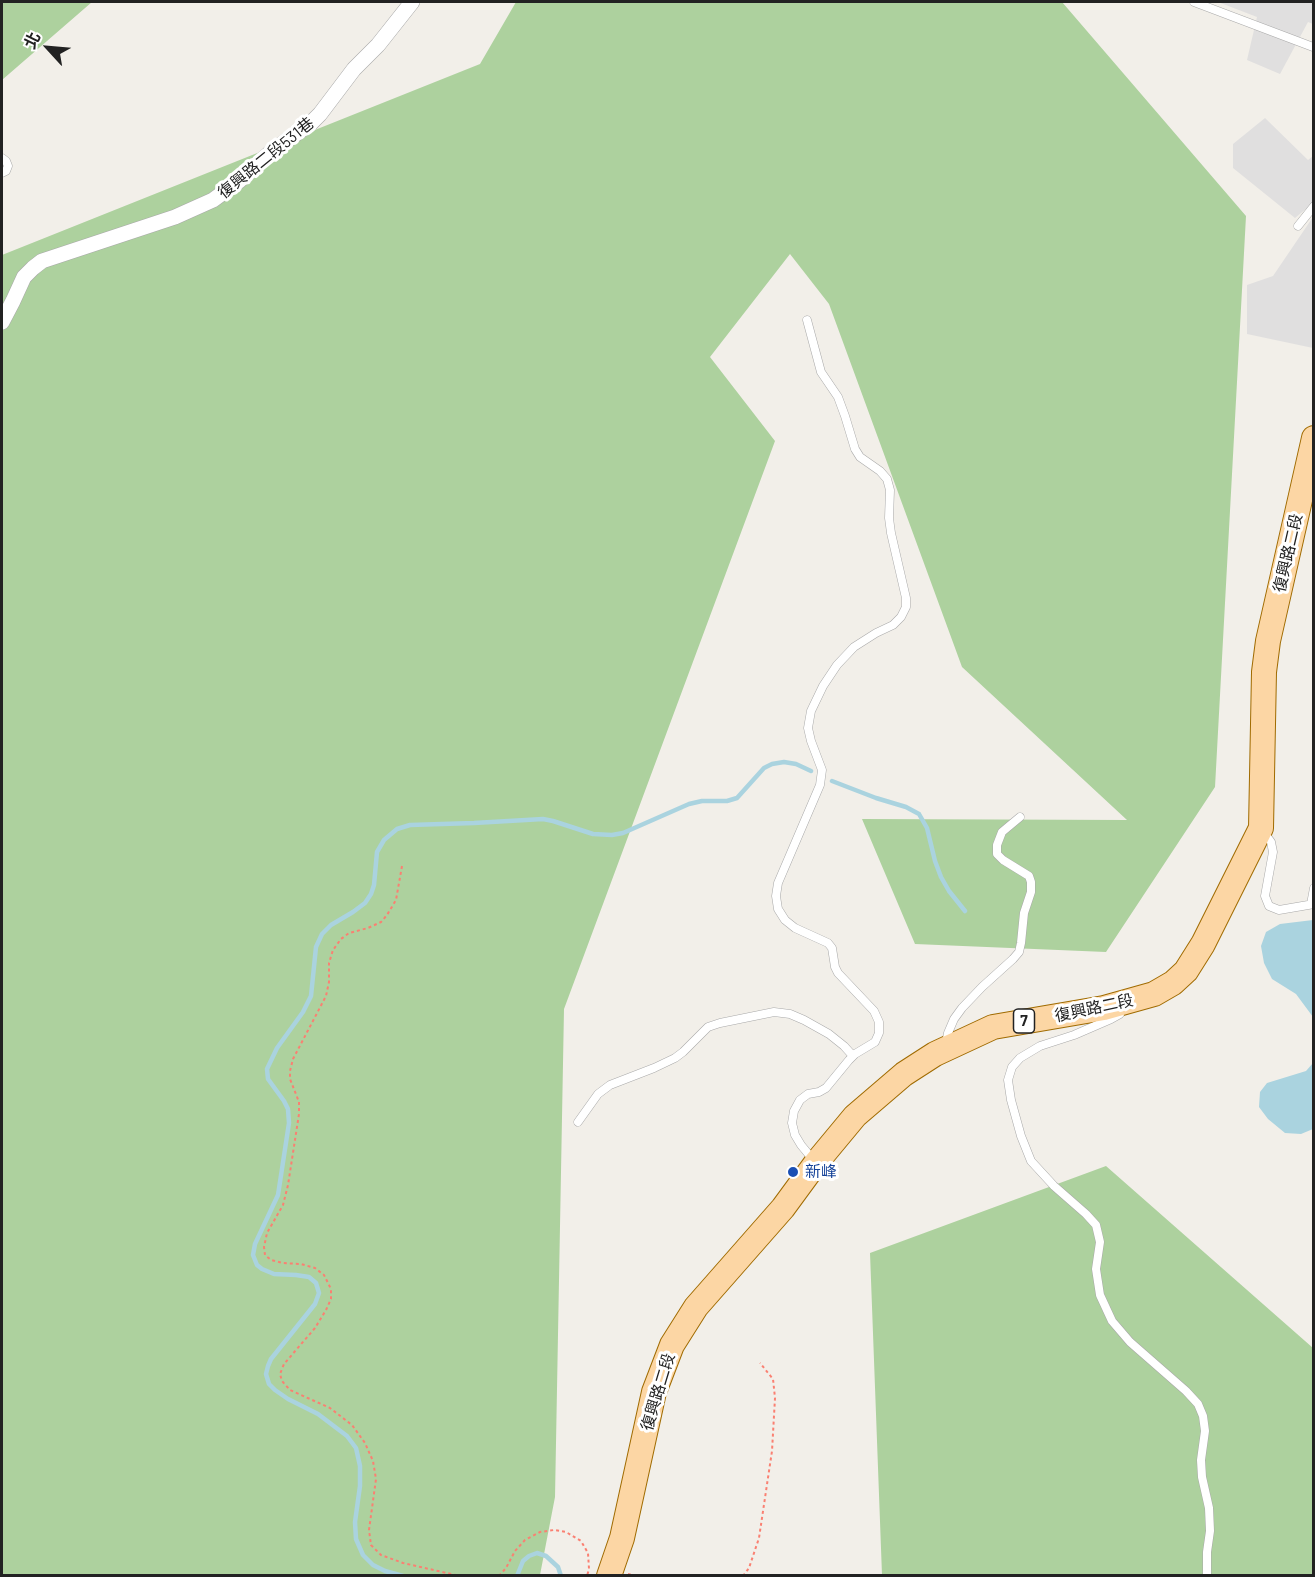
<!DOCTYPE html>
<meta charset="utf-8">
<style>
body{margin:0}
#map{position:relative;width:1315px;height:1577px;overflow:hidden;background:#f2efe9;font-family:Barlow,"Noto Sans TC",sans-serif}
canvas{display:block}
.frame{position:absolute;inset:0;border:3px solid #222;pointer-events:none}
.north{position:absolute;left:18px;top:18px;width:60px;height:60px;-webkit-text-stroke:4px #fff;paint-order:stroke;rotate:296deg;font-size:16px;font-weight:700;line-height:24px;text-align:center;color:#222}
.north::after{content:'';display:block;margin:auto;width:21px;height:27px;background:#222;clip-path:polygon(50% 0,100% 100%,50% 72%,0 100%)}
</style>
<div id="map">
<canvas width="1315" height="1577"></canvas>
<div class="frame"></div>
<div class="north">北</div>
</div>
<script>
const c = document.querySelector('canvas').getContext('2d');
c.lineJoin = 'round';
function fillPath(path, color) {
  c.fillStyle = color;
  c.fill(path, 'evenodd');
}
function poly(rows) {
  const path = new Path2D();
  for (const r of rows) {
    path.moveTo(r[0], r[1]);
    for (let i = 2; i < r.length; i += 2) path.lineTo(r[i], r[i + 1]);
  }
  return path;
}
function trace(path, color, width, dash) {
  c.strokeStyle = color;
  c.lineWidth = width;
  c.lineCap = dash ? 'butt' : 'round';
  c.setLineDash(dash || []);
  c.stroke(path);
}
function drawText(font, color, halo, rows, align = 'center') {
  c.font = font + ' Barlow,"Noto Sans TC",sans-serif';
  c.lineWidth = 6;
  c.setLineDash([]);
  c.textBaseline = 'middle';
  c.strokeStyle = halo;
  c.fillStyle = color;
  for (const [text, x, y, turn = 0] of rows) {
    c.save();
    c.translate(x, y);
    c.rotate((+turn || 0) * Math.PI / 180);
    c.textAlign = isNaN(turn) ? turn : align;
    if (halo) c.strokeText(text, 0, 0);
    c.fillText(text, 0, 0);
    c.restore();
  }
}
fillPath(poly([
 [1218,2,1313,2,1313,24,1308,22,1280,74,1247,60,1257,17],
 [1265,118,1308,160,1313,156,1313,203,1295,218,1233,168,1233,144],
 [1313,217,1313,348,1247,334,1247,285,1273,276]
]), '#e0dfdf');
fillPath(poly([
 [2,2,92,2,2,80],
 [516,2,1062,2,1246,216,1215,787,1106,952,915,944,862,819,1127,820,962,667,829,304,790,254,710,357,775,441,564,1009,555,1497,540,1575,2,1576,2,255,480,64],
 [1106,1166,1313,1348,1313,1575,882,1575,870,1253]
]), '#add19e');
fillPath(poly([
 [1313,920,1314,920,1313,1017,1296,994,1272,979,1264,963,1261,946,1266,932,1280,924],
 [1313,1063,1313,1129,1301,1134,1285,1133,1268,1119,1259,1107,1260,1092,1267,1083,1306,1071]
]), '#aad3df');
trace(poly([
 [832,781,876,798,906,807,919,814,927,828,935,861,941,877,949,891,965,911],
 [403,1576,385,1571,373,1565,363,1555,356,1539,355,1522,360,1486,360,1466,356,1448,347,1436,318,1414,288,1399,275,1390,269,1384,266,1374,268,1366,271,1359,315,1304,319,1293,316,1283,309,1277,296,1275,274,1274,262,1269,257,1265,253,1255,255,1244,278,1195,289,1123,288,1109,284,1101,268,1079,267,1069,277,1048,303,1012,311,996,316,947,322,934,331,925,353,912,365,903,371,894,374,885,377,852,384,840,397,829,410,825,474,823,543,819,553,821,593,834,612,835,623,833,689,804,702,801,727,801,737,798,764,768,772,764,784,762,796,764,811,771],
 [517,1576,523,1561,529,1556,537,1553,546,1556,558,1567,561,1576]
]), '#aad3df', 4.5);
const lane = poly([
 [1194,2,1313,47],
 [2,158,6,161,8,166,6,171,2,173],
 [1298,226,1314,206],
 [807,320,821,372,838,397,845,416,855,449,860,457,880,471,887,479,890,490,889,518,891,533,906,598,906,607,901,617,893,625,876,633,854,647,837,665,823,686,811,711,808,728,811,741,822,770,820,785,778,883,776,896,778,909,785,920,795,928,828,943,832,948,835,967,838,973,874,1011,879,1022,879,1033,875,1042,855,1054,849,1060,826,1088,819,1092,808,1094,800,1100,794,1111,792,1123,795,1135,801,1145,815,1162],
 [1263,831,1271,842,1273,852,1265,896,1269,906,1279,910,1314,904],
 [1311,904,1314,888],
 [1120,1014,1111,1019,1074,1035,1040,1046,1020,1058,1012,1067,1008,1080,1011,1100,1021,1136,1031,1161,1054,1186,1086,1214,1096,1225,1100,1242,1096,1269,1100,1295,1112,1321,1130,1342,1186,1391,1198,1404,1203,1416,1205,1431,1201,1460,1202,1477,1209,1508,1210,1531,1207,1552,1207,1576],
 [946,1043,948,1033,954,1019,962,1008,982,987,1013,959,1019,952,1021,943,1024,913,1031,892,1031,882,1029,876,1003,860,997,854,997,845,1002,832,1020,817],
 [578,1122,598,1094,610,1085,654,1068,675,1058,683,1052,708,1027,720,1023,774,1012,790,1014,804,1020,829,1034,844,1046,853,1056]
]);
const street = poly([
 [2,322,13,301,24,277,33,268,42,261,175,217,213,200,239,181,271,152,311,123,320,114,354,69,378,45,412,2]
]);
const primary = poly([
 [609,1576,622,1538,654,1392,672,1345,696,1307,783,1208,816,1163,855,1116,904,1074,935,1054,993,1027,1104,1008,1154,994,1173,983,1186,971,1203,944,1261,828,1264,672,1268,641,1314,438]
]);
trace(lane, '#a9a9a9', 9);
trace(street, '#a9a9a9', 16);
trace(primary, '#a06b00', 26);
trace(poly([
 [402,866,396,900,387,915,381,922,368,928,349,933,341,939,333,950,329,963,329,982,326,996,293,1059,290,1071,290,1079,299,1102,299,1114,288,1185,283,1205,267,1233,264,1247,265,1255,271,1260,283,1263,301,1264,315,1268,324,1275,331,1289,331,1299,326,1310,315,1328,284,1364,280,1374,282,1381,290,1390,330,1408,352,1425,365,1443,373,1461,376,1479,369,1530,371,1545,381,1555,403,1563,460,1576],
 [628,1574,635,1576],
 [499,1576,506,1568,515,1551,525,1540,540,1532,554,1530,566,1532,581,1541,588,1553,589,1569,587,1576],
 [743,1576,749,1568,759,1538,772,1451,775,1398,773,1379,760,1363]
]), '#fa8072', 2, [3, 3]);
trace(lane, '#fff', 8);
trace(street, '#fff', 15);
trace(primary, '#fcd6a4', 24);
for (const [x, y, r, color] of [
 [793,1172,6,"#1a4fb4"]
]) {
  const dot = new Path2D();
  dot.arc(x, y, r, 0, 2 * Math.PI);
  c.fillStyle = color;
  c.fill(dot);
  trace(dot, '#fff', 2);
}
for (const [x, y, w] of [
 [1024,1021,21]
]) {
  const box = new Path2D();
  box.roundRect(x - w / 2, y - 12, w, 24, 4.5);
  c.fillStyle = '#fff';
  c.fill(box);
  trace(box, '#222', 1.5);
}
drawText('bold 15px', '#222', null, [
 ["7",1024,1021]
]);
drawText('16px', '#222', '#fff', [
 ["復興路二段531巷",266,158,-39],
 ["復興路二段",1288,553,-77],
 ["復興路二段",1094,1008,-12],
 ["復興路二段",658,1392,-73]
]);
drawText('16px', '#164399', '#fff', [
 ["新峰",805,1172]
], 'left');
</script>
